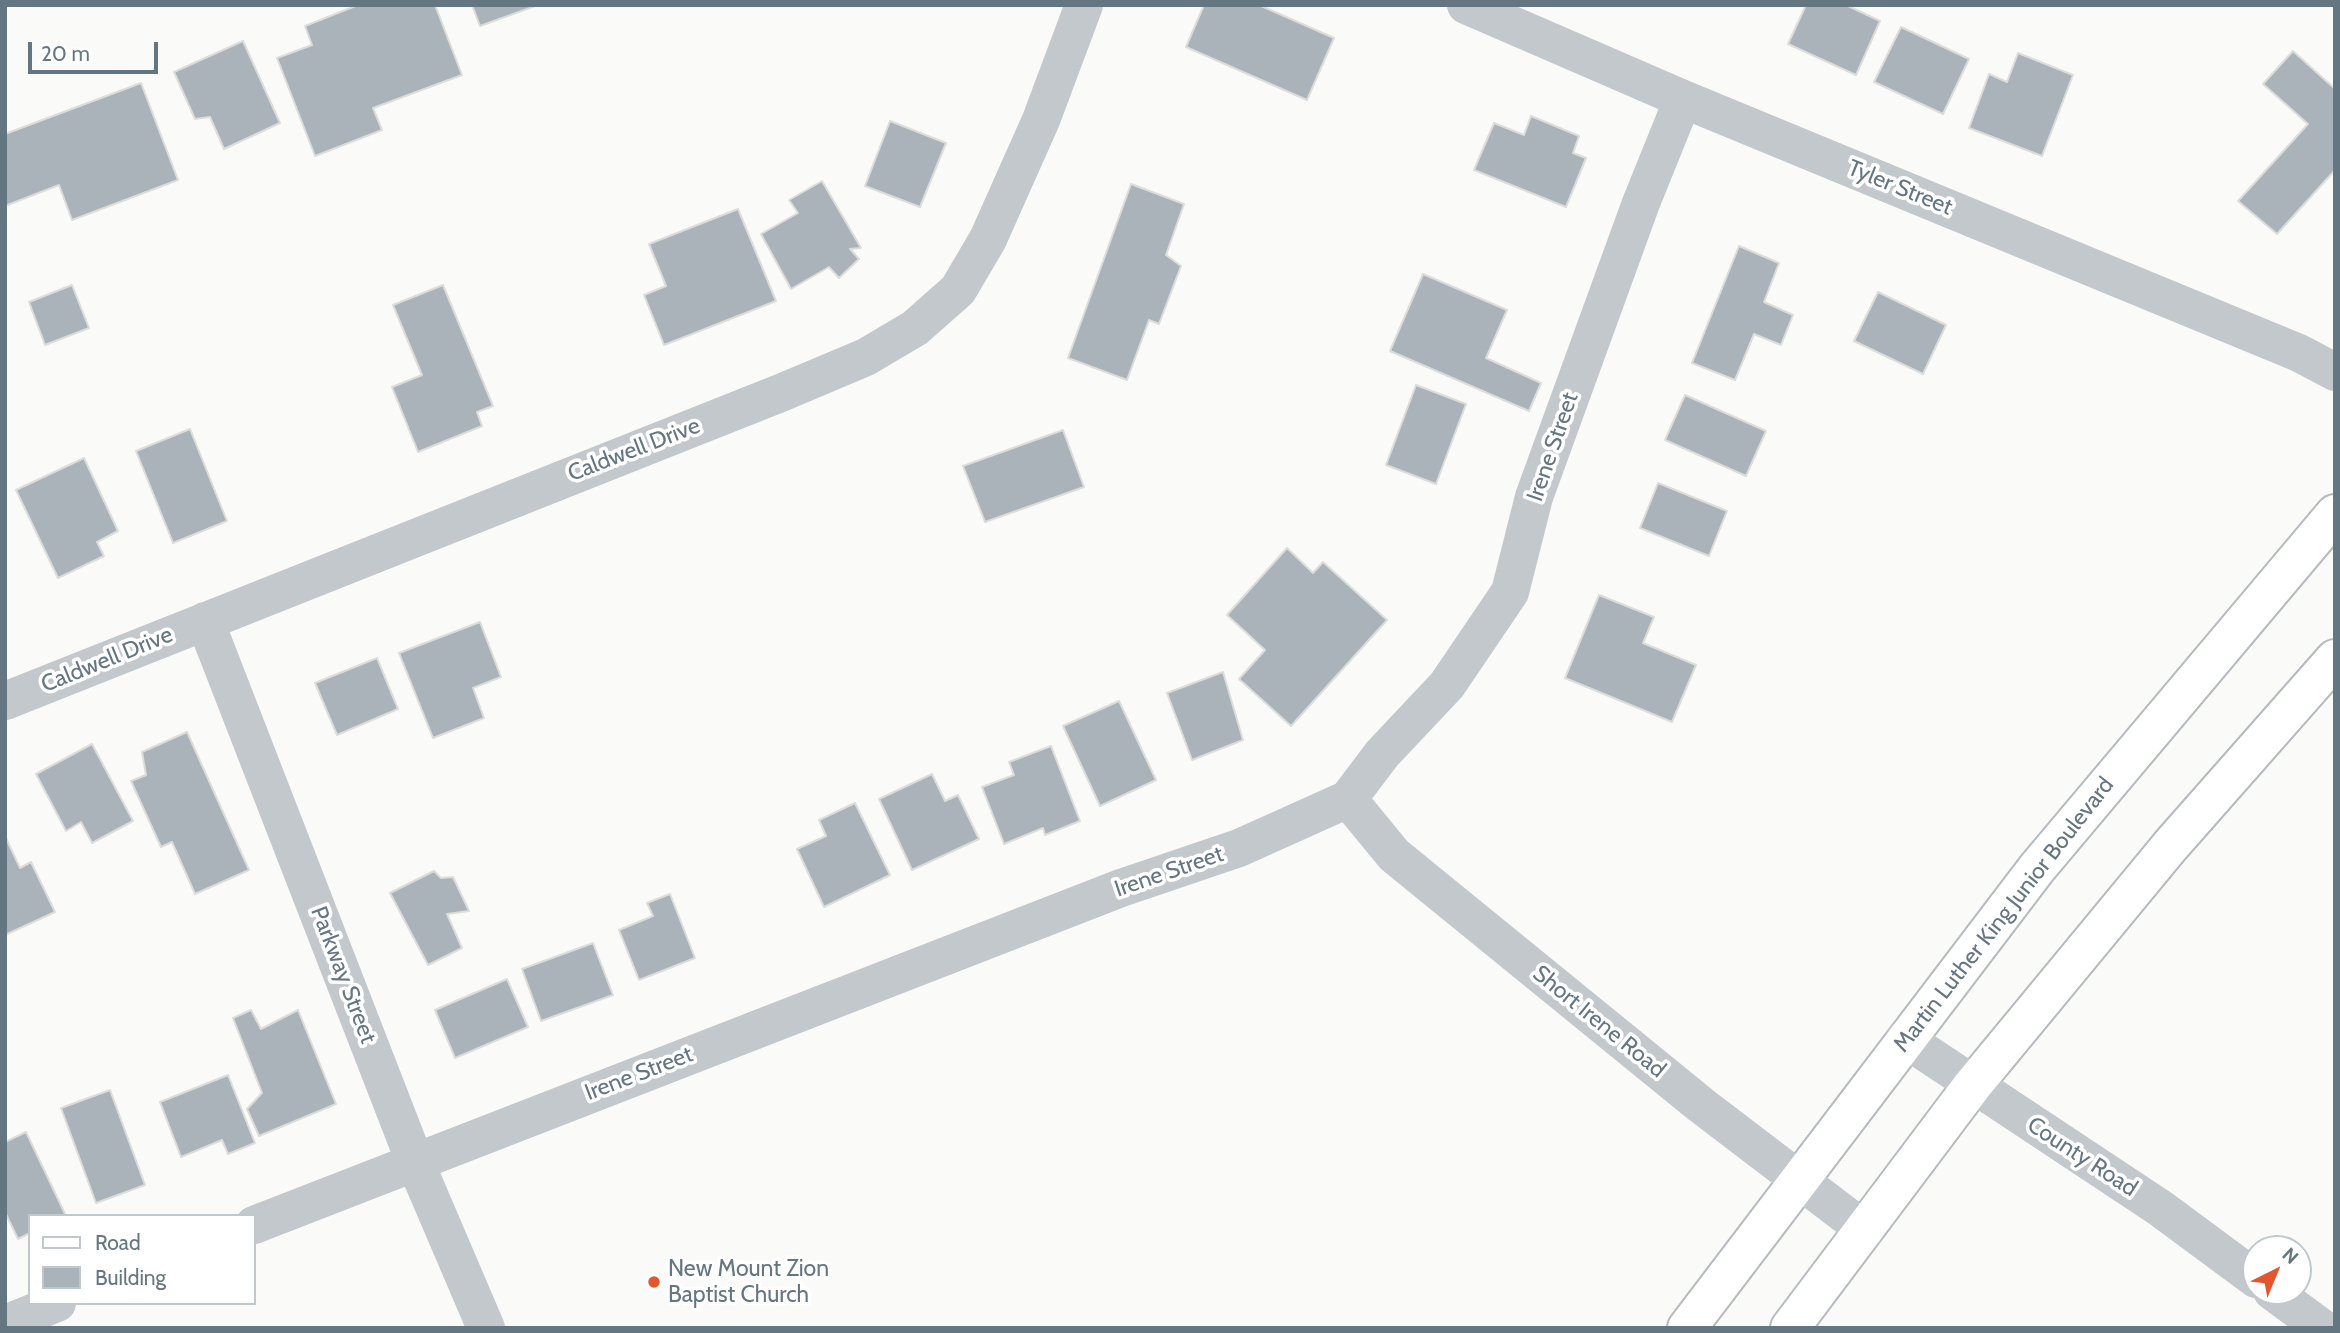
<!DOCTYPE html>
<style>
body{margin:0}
#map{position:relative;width:2340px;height:1333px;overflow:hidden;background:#fafaf8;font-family:Cabin,sans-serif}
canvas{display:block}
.frame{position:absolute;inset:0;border:7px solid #657683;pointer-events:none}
.legend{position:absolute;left:28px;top:1214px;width:228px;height:91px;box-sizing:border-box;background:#fff;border:2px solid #c1c8cd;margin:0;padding:9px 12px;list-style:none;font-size:21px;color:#657683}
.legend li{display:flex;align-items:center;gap:14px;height:35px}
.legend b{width:35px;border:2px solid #c1c8cd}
.north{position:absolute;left:2242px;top:1235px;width:70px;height:70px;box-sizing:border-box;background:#fff;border:2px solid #c1c8cd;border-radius:50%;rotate:43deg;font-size:19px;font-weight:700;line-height:28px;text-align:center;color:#657683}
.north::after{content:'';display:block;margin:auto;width:24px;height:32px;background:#e4572e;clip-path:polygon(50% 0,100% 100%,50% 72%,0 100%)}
.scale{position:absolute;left:28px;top:42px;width:130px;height:32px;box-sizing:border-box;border:4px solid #657683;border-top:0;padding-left:9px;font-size:21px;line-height:24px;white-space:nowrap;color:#657683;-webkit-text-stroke:5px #fff;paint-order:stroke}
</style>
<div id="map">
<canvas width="2340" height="1333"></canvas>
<div class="frame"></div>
<ul class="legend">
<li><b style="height:9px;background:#fff"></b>Road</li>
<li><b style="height:19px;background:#aab3b9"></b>Building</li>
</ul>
<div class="north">N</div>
<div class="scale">20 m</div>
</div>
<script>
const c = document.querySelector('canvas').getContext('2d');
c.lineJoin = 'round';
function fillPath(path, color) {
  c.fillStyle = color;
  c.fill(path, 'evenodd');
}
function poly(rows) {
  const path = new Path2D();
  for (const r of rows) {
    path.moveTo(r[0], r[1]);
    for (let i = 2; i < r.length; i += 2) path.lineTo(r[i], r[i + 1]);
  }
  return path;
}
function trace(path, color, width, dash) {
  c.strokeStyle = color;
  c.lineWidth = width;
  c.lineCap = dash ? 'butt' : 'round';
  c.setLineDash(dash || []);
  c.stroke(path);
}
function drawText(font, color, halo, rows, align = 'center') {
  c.font = font + ' Cabin,sans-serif';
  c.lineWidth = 7;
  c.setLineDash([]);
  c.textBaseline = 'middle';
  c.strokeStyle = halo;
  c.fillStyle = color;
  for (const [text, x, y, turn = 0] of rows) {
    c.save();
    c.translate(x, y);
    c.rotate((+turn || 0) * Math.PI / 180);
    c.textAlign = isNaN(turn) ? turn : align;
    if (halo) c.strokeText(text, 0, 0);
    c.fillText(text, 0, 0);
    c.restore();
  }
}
const building = poly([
 [358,5,435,5,462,75,373,108,382,130,315,156,277,58,312,45,305,26,358,5],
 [472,5,538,5,480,26,472,5],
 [1204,5,1259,5,1334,38,1307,100,1186,47,1204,5],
 [1806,5,1846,5,1880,21,1856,75,1788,44,1806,5],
 [1901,27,1969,59,1943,114,1874,82,1901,27],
 [243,41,280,123,224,149,210,117,195,119,174,72,243,41],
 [2293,51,2335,89,2335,170,2277,234,2238,201,2308,124,2263,84,2293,51],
 [2018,53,2073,75,2042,156,1969,128,1989,74,2007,82,2018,53],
 [141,83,178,180,72,220,59,185,5,206,5,134,141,83],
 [1531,116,1579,136,1573,153,1586,158,1566,207,1474,170,1494,123,1524,135,1531,116],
 [890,121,946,143,920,207,865,186,890,121],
 [822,181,861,248,850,249,859,259,839,278,829,267,791,289,761,234,798,213,789,200,822,181],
 [1131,184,1184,204,1166,255,1181,266,1159,324,1149,320,1127,380,1068,358,1131,184],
 [738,209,776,301,664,345,644,295,666,286,649,244,738,209],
 [1739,246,1779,263,1764,302,1793,315,1781,345,1754,334,1735,380,1692,363,1739,246],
 [1423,274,1507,310,1486,358,1541,383,1529,411,1390,351,1423,274],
 [72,285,89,328,45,345,29,302,72,285],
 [443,285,493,406,477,412,482,426,418,452,392,387,422,375,393,305,443,285],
 [1878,292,1946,325,1923,374,1854,341,1878,292],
 [1416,385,1466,404,1436,484,1386,465,1416,385],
 [1685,395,1766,431,1746,476,1665,440,1685,395],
 [190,429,227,521,173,543,136,451,190,429],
 [1063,430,1084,487,985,522,963,466,1063,430],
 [84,458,118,531,97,542,104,556,58,578,16,490,84,458],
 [1658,483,1727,511,1709,556,1640,528,1658,483],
 [1287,548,1313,573,1323,562,1387,620,1291,726,1239,679,1265,650,1227,615,1287,548],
 [1599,595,1654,617,1643,643,1696,665,1672,722,1565,678,1599,595],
 [480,622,501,677,473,688,484,718,433,738,399,653,480,622],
 [377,658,398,709,337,735,315,683,377,658],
 [1223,672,1243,740,1192,760,1167,693,1223,672],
 [1119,701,1156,780,1100,806,1063,726,1119,701],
 [187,732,249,870,195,894,172,842,161,847,131,781,146,775,142,752,187,732],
 [92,744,133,821,92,843,81,822,66,831,36,774,92,744],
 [1051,746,1080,821,1045,835,1043,828,1004,844,982,787,1014,775,1009,762,1051,746],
 [932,774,945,801,958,795,979,839,912,870,879,799,932,774],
 [855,803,890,875,824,907,797,849,826,836,819,820,855,803],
 [5,836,20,868,31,862,55,912,5,935,5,836],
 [434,871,441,878,453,877,469,911,447,914,462,948,428,965,390,893,434,871],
 [670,894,695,958,639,980,619,930,653,916,647,903,670,894],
 [593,943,613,995,541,1021,522,969,593,943],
 [507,979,528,1027,455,1058,435,1010,507,979],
 [251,1010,261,1029,298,1010,336,1104,259,1136,247,1109,262,1093,233,1018,251,1010],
 [228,1075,255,1143,228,1154,222,1140,181,1157,160,1102,228,1075],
 [110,1090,145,1185,96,1203,61,1108,110,1090],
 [26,1132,66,1216,30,1216,30,1233,18,1239,5,1212,5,1142,26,1132]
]);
fillPath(building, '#aab3b9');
trace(building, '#dcdcda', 2);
const primary = poly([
 [1687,1328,2037,868,2335,514],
 [1790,1328,1972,1086,2171,845,2335,659]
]);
trace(primary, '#b5babe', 42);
trace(poly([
 [1466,5,1683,99,2299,353,2335,372],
 [205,621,415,1162,486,1328],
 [5,701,783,392,866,357,915,328,958,290,988,239,1041,120,1084,5],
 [1348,799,1394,855,1701,1105,1865,1230],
 [1905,1039,2160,1208,2256,1279],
 [254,1225,1121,888,1239,848,1348,799,1382,754,1447,685,1510,592,1534,497,1641,203,1683,99],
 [2272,1291,2322,1328],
 [5,1324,57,1303]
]), '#c3c8cc', 38);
trace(primary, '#fff', 38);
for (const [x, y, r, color] of [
 [654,1282,7,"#e4572e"]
]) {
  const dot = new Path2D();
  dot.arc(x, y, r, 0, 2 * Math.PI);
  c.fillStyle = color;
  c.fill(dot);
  trace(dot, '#fff', 2.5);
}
drawText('23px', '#657683', '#fff', [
 ["Tyler Street",1900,188,22],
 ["Irene Street",1553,447,-71],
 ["Caldwell Drive",634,450,-21],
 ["Caldwell Drive",107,660,-22],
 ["Irene Street",1169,872,-19],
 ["Martin Luther King Junior Boulevard",2004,915,-52],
 ["Parkway Street",343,975,69],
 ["Short Irene Road",1599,1022,39],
 ["Irene Street",639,1074,-21],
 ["County Road",2082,1157,33]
]);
drawText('23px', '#657683', '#fff', [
 ["New Mount Zion",668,1269],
 ["Baptist Church",668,1295]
], 'left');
</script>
